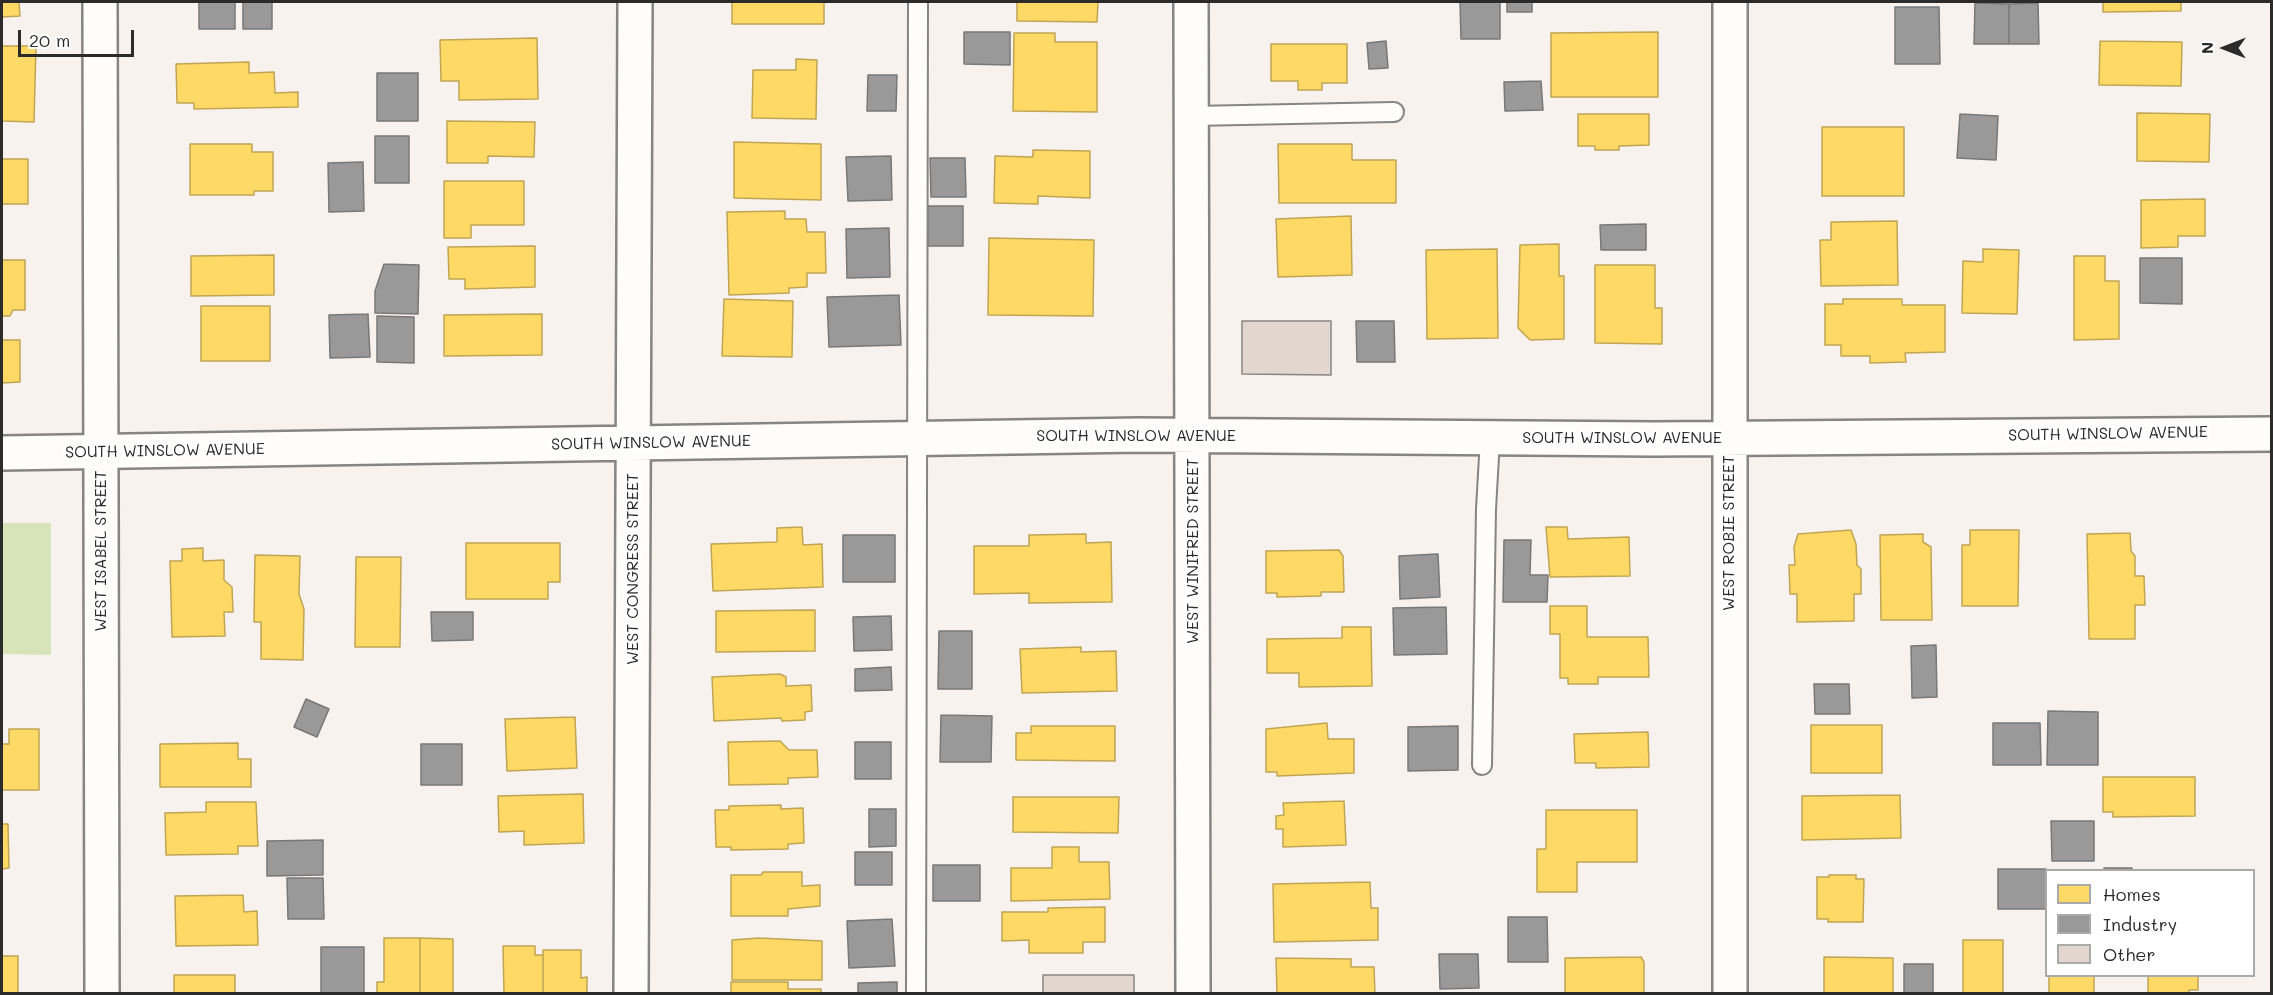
<!DOCTYPE html>
<style>
body{margin:0}
#map{position:relative;width:2273px;height:995px;overflow:hidden;background:#f8f2ee;font-family:Mali,sans-serif}
canvas{display:block}
.frame{position:absolute;inset:0;border:3px solid #2b2b2b;pointer-events:none}
.legend{position:absolute;left:2045px;top:869px;width:210px;height:108px;box-sizing:border-box;background:#fff;border:2px solid #aaa;margin:0;padding:8px 10px;list-style:none;font-size:18px;color:#2b2b2b}
.legend li{display:flex;align-items:center;gap:12px;height:30px}
.legend b{width:30px;border:2px solid #aaa}
.north{position:absolute;left:2195px;top:18px;width:60px;height:60px;-webkit-text-stroke:4px #fff;paint-order:stroke;rotate:270deg;font-size:16px;font-weight:700;line-height:24px;text-align:center;color:#2b2b2b}
.north::after{content:'';display:block;margin:auto;width:21px;height:27px;background:#2b2b2b;clip-path:polygon(50% 0,100% 100%,50% 72%,0 100%)}
.scale{position:absolute;left:18px;top:30px;width:116px;height:27px;box-sizing:border-box;border:3px solid #2b2b2b;border-top:0;padding-left:8px;font-size:18px;line-height:21px;white-space:nowrap;color:#2b2b2b;-webkit-text-stroke:4px #fff;paint-order:stroke}
</style>
<div id="map">
<canvas width="2273" height="995"></canvas>
<div class="frame"></div>
<ul class="legend">
<li><b style="height:16px;background:#ffd966"></b>Homes</li>
<li><b style="height:16px;background:#999"></b>Industry</li>
<li><b style="height:16px;background:#e3d6cf"></b>Other</li>
</ul>
<div class="north">N</div>
<div class="scale">20 m</div>
</div>
<script>
const c = document.querySelector('canvas').getContext('2d');
c.lineJoin = 'round';
function fillPath(path, color) {
  c.fillStyle = color;
  c.fill(path, 'evenodd');
}
function poly(rows) {
  const path = new Path2D();
  for (const r of rows) {
    path.moveTo(r[0], r[1]);
    for (let i = 2; i < r.length; i += 2) path.lineTo(r[i], r[i + 1]);
  }
  return path;
}
function trace(path, color, width, dash) {
  c.strokeStyle = color;
  c.lineWidth = width;
  c.lineCap = dash ? 'butt' : 'round';
  c.setLineDash(dash || []);
  c.stroke(path);
}
function drawText(font, color, halo, rows, align = 'center') {
  c.font = font + ' Mali,sans-serif';
  c.lineWidth = 6;
  c.setLineDash([]);
  c.textBaseline = 'middle';
  c.strokeStyle = halo;
  c.fillStyle = color;
  for (const [text, x, y, turn = 0] of rows) {
    c.save();
    c.translate(x, y);
    c.rotate((+turn || 0) * Math.PI / 180);
    c.textAlign = isNaN(turn) ? turn : align;
    if (halo) c.strokeText(text, 0, 0);
    c.fillText(text, 0, 0);
    c.restore();
  }
}
fillPath(poly([
 [2,523,51,523,51,655,2,654]
]), '#d7e3b9');
const homes = poly([
 [2,2,19,2,20,16,2,17,2,2],
 [732,2,824,2,824,24,732,24,732,2],
 [1017,2,1098,2,1097,22,1017,21,1017,2],
 [2103,2,2181,2,2181,11,2103,12,2103,2],
 [1658,32,1658,97,1551,97,1551,33,1658,32],
 [1014,33,1055,33,1055,42,1097,42,1097,112,1013,111,1014,33],
 [537,38,538,99,459,100,459,81,441,81,440,40,537,38],
 [2100,41,2182,42,2181,86,2099,85,2100,41],
 [1271,44,1347,44,1347,83,1322,83,1322,90,1298,90,1298,81,1271,81,1271,44],
 [2,46,36,46,34,122,2,121,2,46],
 [796,59,817,60,816,119,752,118,753,70,796,70,796,59],
 [249,62,249,73,274,72,275,93,298,92,298,107,194,109,194,103,177,103,176,64,249,62],
 [2137,113,2210,114,2209,162,2137,161,2137,113],
 [1578,114,1649,114,1649,145,1619,146,1619,150,1595,150,1595,146,1578,146,1578,114],
 [447,121,535,122,534,157,488,156,488,163,447,163,447,121],
 [1822,127,1904,127,1904,196,1822,196,1822,127],
 [734,142,821,144,821,200,734,198,734,142],
 [190,144,252,144,252,152,273,152,273,191,254,191,254,195,190,195,190,144],
 [1278,144,1352,144,1352,160,1396,160,1396,203,1279,203,1278,144],
 [1033,150,1090,151,1090,198,1038,196,1038,204,994,203,995,156,1033,157,1033,150],
 [2,159,28,159,28,204,2,204,2,159],
 [444,181,524,181,524,225,471,225,471,238,444,238,444,181],
 [2205,199,2205,236,2178,236,2178,247,2141,248,2141,200,2205,199],
 [785,211,785,219,806,219,807,232,825,232,826,273,807,273,807,287,789,288,789,293,729,295,727,212,785,211],
 [1351,216,1352,275,1278,277,1276,219,1351,216],
 [1897,221,1898,285,1821,286,1820,240,1831,240,1831,222,1897,221],
 [989,238,1094,240,1093,316,988,315,989,238],
 [1559,244,1559,276,1564,276,1564,339,1530,340,1518,328,1520,245,1559,244],
 [535,246,535,287,465,289,465,279,449,279,448,247,535,246],
 [1497,249,1498,338,1427,339,1426,250,1497,249],
 [1983,249,2019,250,2017,314,1962,313,1963,261,1983,262,1983,249],
 [274,255,274,295,191,296,191,256,274,255],
 [2074,256,2105,256,2105,281,2119,281,2119,339,2074,340,2074,256],
 [2,260,25,260,25,310,13,310,10,316,2,316,2,260],
 [1595,265,1655,265,1655,308,1662,308,1662,344,1595,343,1595,265],
 [724,299,793,301,792,357,722,356,724,299],
 [1843,299,1902,299,1902,305,1945,305,1945,352,1905,353,1906,362,1870,363,1870,356,1841,356,1841,345,1825,345,1825,304,1843,304,1843,299],
 [201,306,270,306,270,361,201,361,201,306],
 [542,314,542,355,444,356,444,315,542,314],
 [2,340,20,340,20,382,2,383,2,340],
 [802,527,803,545,822,544,823,587,713,591,711,544,777,542,777,528,802,527],
 [1546,527,1567,527,1568,539,1629,537,1630,576,1550,577,1546,527],
 [1851,530,1856,544,1857,565,1861,569,1861,594,1854,594,1854,621,1797,622,1797,594,1790,594,1789,565,1795,565,1794,547,1798,534,1851,530],
 [1970,530,2019,530,2018,606,1962,606,1962,545,1970,545,1970,530],
 [2130,533,2131,551,2135,556,2135,576,2144,576,2145,605,2135,605,2135,639,2089,639,2087,534,2130,533],
 [1086,534,1086,543,1111,542,1112,602,1029,603,1029,593,974,594,974,546,1029,546,1029,535,1086,534],
 [1923,534,1923,542,1931,547,1932,620,1881,620,1880,535,1923,534],
 [466,543,560,543,560,582,548,582,548,599,466,599,466,543],
 [203,548,203,561,224,560,224,580,232,587,233,612,224,612,225,636,172,637,170,561,182,561,182,549,203,548],
 [1339,550,1343,556,1344,592,1321,592,1321,596,1277,597,1277,593,1266,593,1266,551,1339,550],
 [255,555,300,556,299,594,304,609,303,660,261,659,261,622,254,622,255,555],
 [356,557,401,557,400,647,355,647,356,557],
 [1550,606,1587,606,1587,637,1648,637,1649,677,1598,677,1598,684,1568,684,1568,678,1560,678,1560,634,1550,634,1550,606],
 [815,610,815,651,716,652,716,611,815,610],
 [1342,627,1371,627,1372,686,1299,687,1299,673,1267,673,1267,639,1342,638,1342,627],
 [1081,647,1081,652,1116,651,1117,691,1022,693,1020,649,1081,647],
 [780,674,786,677,786,686,811,685,812,711,805,712,805,720,782,721,781,718,714,721,712,677,780,674],
 [575,717,577,768,507,771,505,719,575,717],
 [1327,723,1328,739,1354,739,1354,773,1277,776,1277,772,1266,772,1266,729,1327,723],
 [1811,725,1882,725,1882,773,1811,773,1811,725],
 [1031,726,1115,726,1115,761,1016,760,1016,733,1031,733,1031,726],
 [9,729,39,729,39,790,2,790,2,744,9,744,9,729],
 [1648,732,1649,767,1596,768,1596,763,1575,763,1574,734,1648,732],
 [780,741,789,750,817,750,818,777,788,778,788,784,729,785,728,742,780,741],
 [238,743,238,759,251,759,251,787,160,787,160,744,238,743],
 [2103,777,2195,777,2195,816,2113,817,2113,812,2103,812,2103,777],
 [583,794,584,843,524,845,524,831,499,832,498,796,583,794],
 [1900,795,1901,838,1802,840,1802,796,1900,795],
 [1013,797,1119,797,1118,833,1013,832,1013,797],
 [1344,801,1346,845,1283,847,1283,829,1276,829,1276,816,1284,815,1283,803,1344,801],
 [206,802,256,802,258,846,238,846,238,854,166,855,165,813,206,812,206,802],
 [781,805,781,809,803,808,804,843,788,844,788,849,731,850,731,847,716,847,715,810,729,810,729,806,781,805],
 [1546,810,1637,810,1637,862,1577,862,1577,892,1537,892,1537,849,1546,849,1546,810],
 [2,824,8,824,9,868,2,869,2,824],
 [1052,847,1079,847,1079,862,1109,862,1110,899,1011,901,1011,868,1052,868,1052,847],
 [763,872,802,872,802,886,820,885,820,906,788,909,788,916,731,916,731,875,761,875,763,872],
 [1829,875,1856,875,1856,879,1864,879,1863,922,1828,922,1828,919,1817,919,1817,877,1829,877,1829,875],
 [1370,882,1371,908,1378,908,1378,940,1274,942,1273,884,1370,882],
 [243,895,244,912,257,911,258,945,176,946,175,896,243,895],
 [1105,907,1105,942,1083,942,1083,953,1029,953,1029,940,1002,941,1002,912,1048,912,1048,908,1105,907],
 [384,938,420,938,420,994,377,994,377,982,384,982,384,938],
 [420,938,453,939,453,994,420,994,420,938],
 [759,938,822,941,822,980,732,980,732,940,759,938],
 [1963,940,2003,940,2003,994,1963,994,1963,940],
 [503,946,535,946,535,955,543,955,543,994,504,994,503,946],
 [543,950,581,950,581,978,587,977,587,994,543,994,543,950],
 [2,956,18,956,18,994,2,994,2,956],
 [1641,957,1644,962,1644,994,1565,994,1565,958,1641,957],
 [1824,957,1893,958,1893,994,1824,994,1824,957],
 [1276,958,1351,959,1351,967,1374,967,1375,994,1277,994,1276,958],
 [174,975,235,975,235,994,174,994,174,975],
 [2049,976,2094,976,2094,994,2049,994,2049,976],
 [2148,976,2198,976,2198,990,2189,990,2189,994,2148,994,2148,976],
 [731,982,788,982,788,989,821,989,821,994,731,994,731,982]
]);
fillPath(homes, '#ffd966');
trace(homes, '#bfa554', 1.5);
const industry = poly([
 [199,2,235,2,235,29,199,29,199,2],
 [243,2,272,2,272,29,243,29,243,2],
 [1460,2,1500,2,1500,39,1461,39,1460,2],
 [1507,2,1532,2,1532,12,1507,12,1507,2],
 [1975,3,2009,4,2009,44,1974,44,1975,3],
 [2038,3,2039,44,2009,44,2009,4,2038,3],
 [1895,7,1939,7,1940,64,1895,64,1895,7],
 [964,32,1010,32,1010,65,964,64,964,32],
 [1386,41,1388,68,1369,69,1367,43,1386,41],
 [377,73,418,73,418,121,377,121,377,73],
 [868,75,897,75,896,111,867,111,868,75],
 [1541,81,1543,110,1505,111,1504,82,1541,81],
 [1960,114,1998,116,1996,160,1957,158,1960,114],
 [375,136,409,136,409,183,375,183,375,136],
 [891,156,892,200,848,201,846,157,891,156],
 [930,158,965,158,966,197,931,197,930,158],
 [363,162,364,211,329,212,328,163,363,162],
 [928,206,963,206,963,246,928,246,928,206],
 [1646,224,1646,250,1601,250,1600,225,1646,224],
 [889,228,890,277,847,278,846,229,889,228],
 [2140,258,2182,258,2182,304,2140,303,2140,258],
 [384,264,419,265,418,314,375,313,375,291,384,264],
 [899,295,901,345,829,347,827,297,899,295],
 [368,314,370,357,330,358,329,315,368,314],
 [377,316,414,317,414,363,377,362,377,316],
 [1356,321,1394,321,1395,362,1357,362,1356,321],
 [843,535,895,535,895,582,843,582,843,535],
 [1504,540,1531,540,1530,575,1548,575,1547,602,1503,602,1504,540],
 [1438,554,1440,597,1400,599,1399,556,1438,554],
 [1446,607,1447,654,1394,655,1393,608,1446,607],
 [431,612,473,612,473,640,432,641,431,612],
 [891,616,892,650,854,651,853,617,891,616],
 [939,631,972,631,972,689,938,689,939,631],
 [1936,645,1937,697,1912,698,1911,646,1936,645],
 [891,667,892,690,855,691,855,669,891,667],
 [1814,684,1849,684,1850,714,1815,714,1814,684],
 [306,699,329,709,317,737,294,727,306,699],
 [2048,711,2098,712,2098,765,2047,765,2048,711],
 [941,715,992,716,991,762,940,762,941,715],
 [1993,723,2040,723,2041,765,1993,765,1993,723],
 [1458,726,1458,770,1408,771,1408,727,1458,726],
 [855,742,891,742,891,779,855,779,855,742],
 [421,744,462,744,462,785,421,785,421,744],
 [869,809,896,809,896,846,869,847,869,809],
 [2051,821,2094,821,2094,861,2052,861,2051,821],
 [323,840,323,875,267,876,267,841,323,840],
 [855,852,892,852,892,885,855,885,855,852],
 [933,865,980,865,980,901,933,901,933,865],
 [2104,868,2132,868,2132,870,2104,870,2104,868],
 [1998,869,2046,869,2046,909,1998,909,1998,869],
 [287,878,323,878,324,919,288,919,287,878],
 [1508,917,1547,917,1548,962,1508,962,1508,917],
 [892,919,895,966,849,968,847,921,892,919],
 [321,947,364,947,364,994,321,994,321,947],
 [1439,954,1478,954,1479,988,1440,989,1439,954],
 [1904,964,1933,964,1933,994,1904,994,1904,964],
 [897,982,897,994,858,994,858,983,897,982]
]);
fillPath(industry, '#999');
trace(industry, '#787878', 1.5);
const building = poly([
 [1242,321,1331,321,1331,375,1242,374,1242,321],
 [1043,975,1134,975,1134,994,1043,994,1043,975]
]);
fillPath(building, '#e3d6cf');
trace(building, '#878583', 1.5);
const lane = poly([
 [1192,116,1394,112],
 [1482,765,1486,509,1490,439],
 [916,994,918,2]
]);
const street = poly([
 [100,2,102,994],
 [1191,2,1193,994],
 [1730,2,1730,994],
 [2,453,1139,435,1654,439,2272,434],
 [631,994,635,2]
]);
trace(lane, '#878583', 22);
trace(street, '#878583', 38);
trace(lane, '#fefdfc', 18);
trace(street, '#fefdfc', 33);
drawText('16px', '#2b2b2b', '#fff', [
 ["SOUTH WINSLOW AVENUE",2108,434,-1],
 ["SOUTH WINSLOW AVENUE",1136,436],
 ["SOUTH WINSLOW AVENUE",1622,438],
 ["SOUTH WINSLOW AVENUE",651,443,-1],
 ["SOUTH WINSLOW AVENUE",165,451,-1],
 ["WEST ROBIE STREET",1729,533,-90],
 ["WEST ISABEL STREET",101,551,-90],
 ["WEST WINIFRED STREET",1193,551,-90],
 ["WEST CONGRESS STREET",633,569,-90]
]);
</script>
